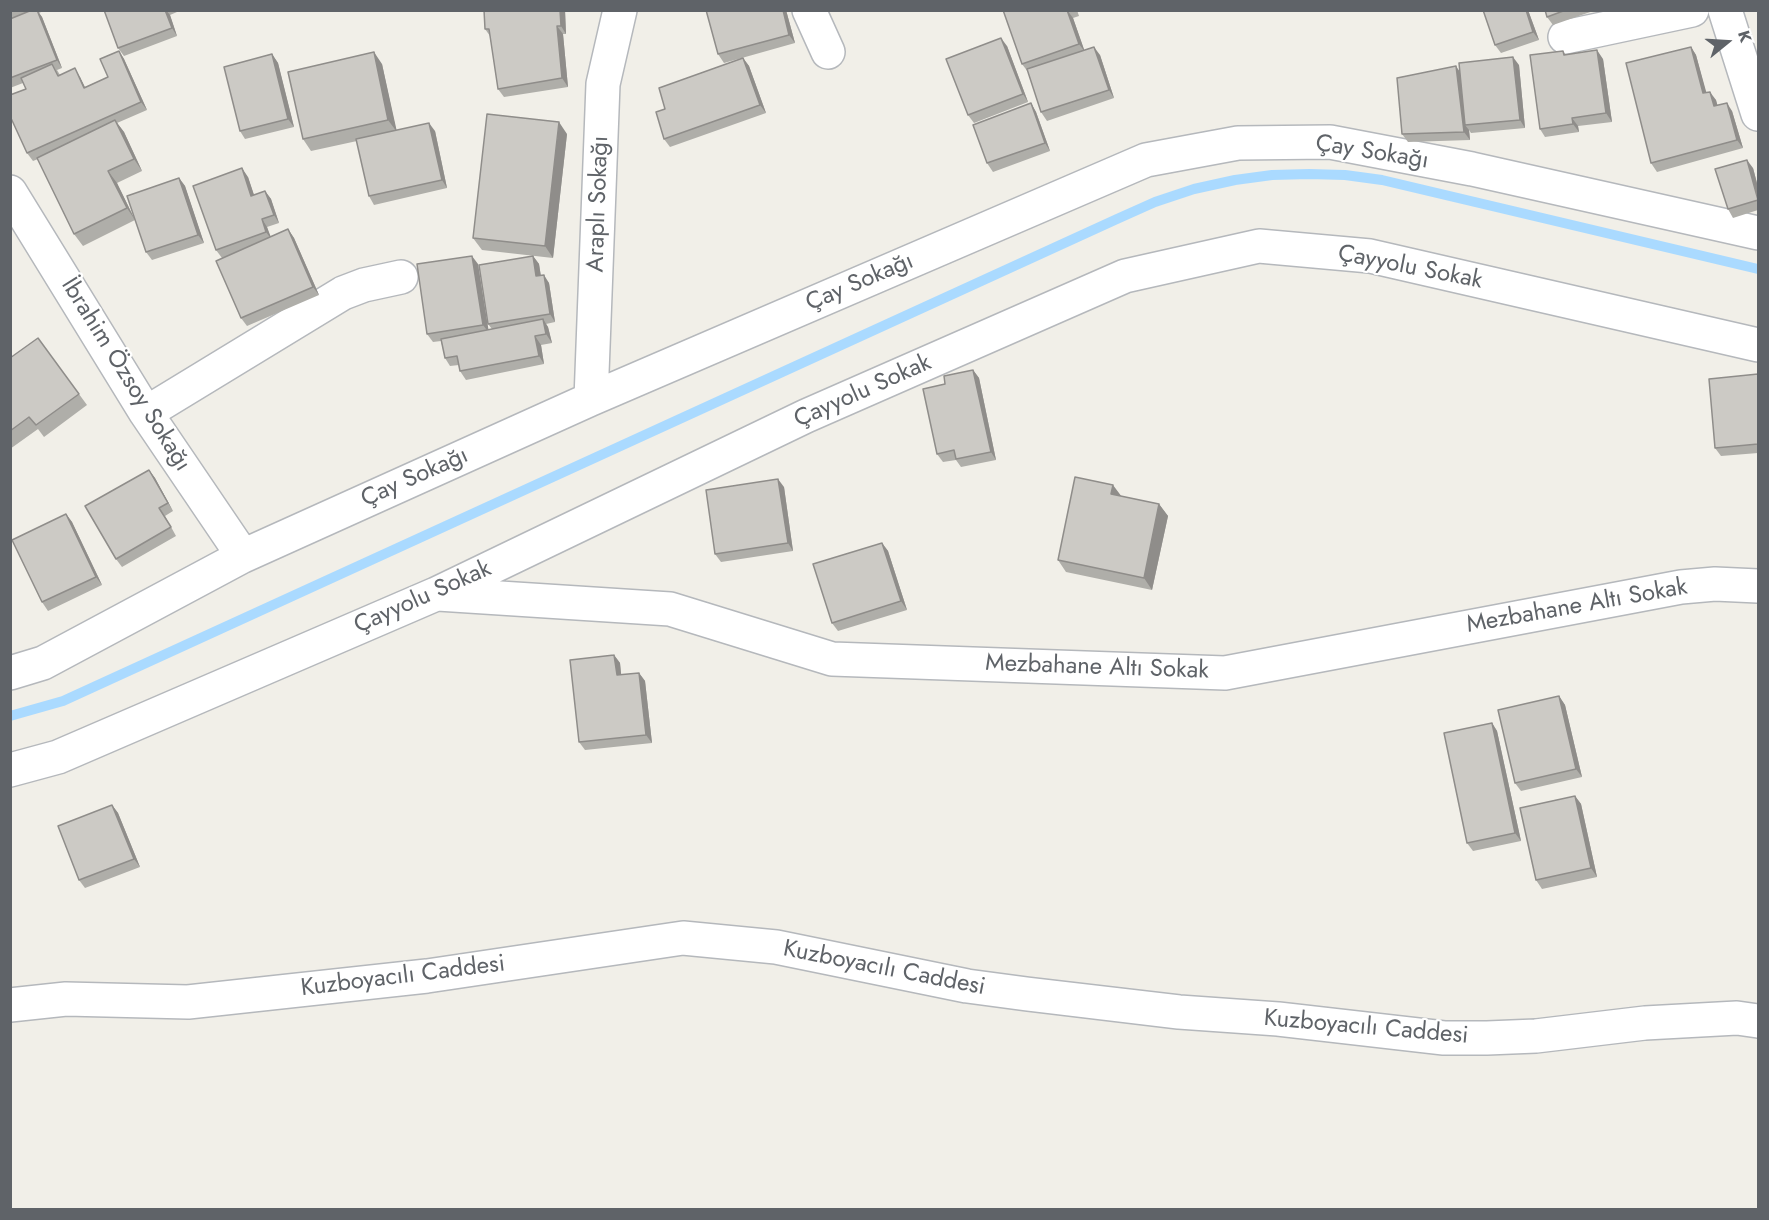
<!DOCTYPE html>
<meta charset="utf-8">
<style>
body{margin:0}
#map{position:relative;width:1769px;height:1220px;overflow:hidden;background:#f1efe8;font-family:Jost,sans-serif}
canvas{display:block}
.frame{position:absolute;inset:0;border:12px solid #5f6368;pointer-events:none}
.north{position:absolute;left:1697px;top:12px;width:60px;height:60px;-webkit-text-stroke:4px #fff;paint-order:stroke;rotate:72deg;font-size:16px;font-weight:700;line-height:24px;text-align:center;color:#5f6368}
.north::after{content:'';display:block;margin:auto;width:21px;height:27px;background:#5f6368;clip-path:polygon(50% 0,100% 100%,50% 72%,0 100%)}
</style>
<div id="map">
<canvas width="1769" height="1220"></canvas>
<div class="frame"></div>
<div class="north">K</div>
</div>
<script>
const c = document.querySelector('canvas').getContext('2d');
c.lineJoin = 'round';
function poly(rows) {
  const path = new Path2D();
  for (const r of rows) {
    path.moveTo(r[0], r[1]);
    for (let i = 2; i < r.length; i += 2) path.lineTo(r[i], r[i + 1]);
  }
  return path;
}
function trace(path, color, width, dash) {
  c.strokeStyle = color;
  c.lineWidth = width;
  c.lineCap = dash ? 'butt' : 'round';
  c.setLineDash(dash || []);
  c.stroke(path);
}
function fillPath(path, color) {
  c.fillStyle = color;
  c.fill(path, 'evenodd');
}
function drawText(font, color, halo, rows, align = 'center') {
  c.font = font + ' Jost,sans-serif';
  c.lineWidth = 4.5;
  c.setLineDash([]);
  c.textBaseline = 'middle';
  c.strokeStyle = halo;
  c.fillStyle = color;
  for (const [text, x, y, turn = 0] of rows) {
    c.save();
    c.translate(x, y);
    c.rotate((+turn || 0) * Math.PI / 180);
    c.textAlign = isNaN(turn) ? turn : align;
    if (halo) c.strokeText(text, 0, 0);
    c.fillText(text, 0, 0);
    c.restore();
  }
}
trace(poly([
 [10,716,63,701,1117,219,1155,202,1194,189,1235,180,1272,175,1309,174,1345,175,1382,180,1758,269]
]), '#aadaff', 10);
const minor = poly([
 [809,10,828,52],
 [1725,10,1758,114],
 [1565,37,1692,10],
 [10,192,146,413,243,556],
 [591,399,603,84,620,10],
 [146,413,343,293,364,285,401,277],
 [438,594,670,609,832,659,1225,673,1681,587,1715,584,1758,586],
 [10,673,43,663,243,556,591,399,1146,160,1238,143,1330,142,1472,169,1758,233],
 [10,770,58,757,436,594,806,416,1125,276,1259,246,1370,256,1758,345],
 [10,1005,66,999,188,1002,427,976,683,938,776,947,967,986,1027,994,1179,1012,1278,1019,1444,1038,1487,1038,1536,1036,1645,1023,1737,1018,1758,1021]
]);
trace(minor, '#b5b8bc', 36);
trace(minor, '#fff', 33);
fillPath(poly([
 [10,10,45,10,39,13,42,17,62,68,57,70,60,75,80,77,85,87,108,77,119,51,124,59,147,110,117,123,124,132,142,171,117,183,135,220,83,246,74,234,38,159,33,161,27,153,26,89,23,83,10,88],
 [104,10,177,10,177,12,170,15,177,36,124,56,118,48],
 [484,10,565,10,566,34,563,34,568,87,504,97,498,89,490,36,485,29],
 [706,10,786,10,795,43,724,63,718,54],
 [1003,10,1077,10,1079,16,1073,18,1084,50,1100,55,1114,98,1047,121,1041,112,1028,72,1022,64],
 [1528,10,1539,40,1501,53,1495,45],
 [1545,10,1596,10,1553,25,1547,17],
 [1007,46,1028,102,974,123,968,115],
 [1691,47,1696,55,1706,93,1716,100,1717,105,1732,111,1743,148,1657,172,1651,163],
 [1563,51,1566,55,1603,59,1612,122,1578,126,1579,132,1545,137,1540,129],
 [272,54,278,63,294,127,245,139,240,131],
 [743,58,749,66,766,113,670,147,664,139,665,109],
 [382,64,396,130,435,131,447,188,374,205,369,196,357,141,311,151,303,139],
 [1519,65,1525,128,1471,133,1469,130,1470,140,1408,142,1402,134,1460,72],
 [1031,103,1036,112,1050,151,993,172,987,163],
 [567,134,553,258,482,250,473,238],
 [1753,168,1758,187,1758,210,1733,218,1728,209],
 [248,177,254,195,265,191,271,199,279,223,267,227,270,237,288,229,294,238,319,295,247,326,241,318,222,258,216,250],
 [179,178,185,186,204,243,152,260,146,252],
 [533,256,539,264,541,276,549,283,555,322,546,324,548,327,552,343,541,345,544,364,466,380,460,371,459,365,450,366,445,358,441,341,433,342,427,334,478,264,488,330,492,329,488,324],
 [38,338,87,405,44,437,38,429,10,449,10,358],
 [973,370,979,378,996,460,961,467,956,460,943,462,937,454,945,384],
 [1758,374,1758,453,1721,456,1715,448],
 [149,470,155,478,173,511,165,516,176,536,122,567,116,559],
 [784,487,793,551,721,562,715,554],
 [1121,496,1159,504,1168,516,1152,590,1066,572,1058,560],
 [66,514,72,522,102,585,48,611,42,602],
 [882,543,888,551,907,610,838,631,832,623],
 [614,655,620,663,621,675,639,673,645,681,652,743,585,750,579,742],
 [1559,696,1565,705,1582,777,1521,791,1515,783],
 [1492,723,1497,731,1521,841,1473,851,1467,843],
 [1575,796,1581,804,1597,877,1542,889,1536,880],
 [112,805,118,813,140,867,85,888,79,880]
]), '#afaea9');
fillPath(poly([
 [37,10,42,17,62,68,57,60],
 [165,10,166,10,170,15,177,36,172,28],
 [560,10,565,10,566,34,561,26],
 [783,10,786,10,795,43,789,35],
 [1067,10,1073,18,1085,52,1079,44],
 [1526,10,1528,10,1539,40,1533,32],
 [557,26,563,34,568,87,562,78],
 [1001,38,1007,46,1028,102,1023,94],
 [1094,47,1100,55,1114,98,1109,90],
 [1691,47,1696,55,1709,102,1703,93],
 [1597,50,1603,59,1612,122,1606,113],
 [119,51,124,59,147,110,141,102],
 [374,52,382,64,397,132,388,120],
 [272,54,278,63,294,127,288,119],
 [1513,57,1519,65,1525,128,1520,120],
 [743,58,749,66,766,113,760,105],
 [1456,66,1462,75,1465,125,1469,130,1470,140,1464,132],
 [75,68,80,77,89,96,84,88],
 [1710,92,1716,100,1720,114,1714,106],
 [1031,103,1036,112,1050,151,1045,143],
 [1727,103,1732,111,1743,148,1737,140],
 [1572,118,1578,126,1579,132,1573,124],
 [115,120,124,132,142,171,134,159],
 [559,122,567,134,553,258,545,246],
 [429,123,435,131,447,188,442,180],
 [1747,160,1753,168,1758,187,1758,199],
 [242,168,248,177,257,204,251,196],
 [108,171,117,183,135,220,127,208],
 [179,178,185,186,204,243,198,235],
 [265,191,271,199,279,223,274,215],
 [262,219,267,227,272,240,266,232],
 [288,229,294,238,319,295,313,287],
 [472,256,478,264,489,333,483,325],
 [533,256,539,264,542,284,536,276],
 [544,275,549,283,555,322,550,314],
 [543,319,548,327,552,343,546,334],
 [535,336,541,345,544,364,539,356],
 [973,370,979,378,996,460,991,452],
 [149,470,155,478,173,511,168,503],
 [778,479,784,487,793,551,788,543],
 [1113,485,1122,497,1111,494],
 [1159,504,1168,516,1152,590,1144,578],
 [66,514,72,522,102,585,96,577],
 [882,543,888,551,907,610,901,601],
 [614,655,620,663,622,683,617,675],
 [639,673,645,681,652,743,646,735],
 [1559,696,1565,705,1582,777,1576,769],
 [1492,723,1497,731,1521,841,1515,833],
 [1575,796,1581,804,1597,877,1591,868],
 [112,805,118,813,140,867,134,859]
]), '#8f8d8a');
const building = poly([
 [32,10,37,10,57,60,10,78,10,19,32,10],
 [104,10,165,10,172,28,118,48,104,10],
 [484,10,560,10,561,26,557,26,562,78,498,89,489,29,485,29,484,10],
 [706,10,783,10,789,35,718,54,706,10],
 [1003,10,1067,10,1079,44,1022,64,1003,10],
 [1483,10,1526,10,1533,32,1495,45,1483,10],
 [1545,10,1566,10,1547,17,1545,10],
 [1001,38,1023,94,968,115,946,59,1001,38],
 [1094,47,1109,90,1041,112,1027,69,1094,47],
 [1691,47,1703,93,1710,92,1714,106,1727,103,1737,140,1651,163,1626,63,1691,47],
 [1597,50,1606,113,1572,118,1573,124,1540,129,1530,55,1563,51,1564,55,1597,50],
 [119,51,141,102,27,153,10,116,10,95,26,89,21,78,52,64,58,76,75,68,84,88,108,77,100,59,119,51],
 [374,52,388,120,303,139,288,72,374,52],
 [272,54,288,119,240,131,224,67,272,54],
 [1513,57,1520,120,1465,125,1459,63,1513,57],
 [743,58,760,105,664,139,656,112,665,109,659,88,743,58],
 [1456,66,1464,132,1402,134,1397,78,1456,66],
 [1031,103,1045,143,987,163,973,125,1031,103],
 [487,114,559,122,545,246,473,238,487,114],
 [115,120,134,159,108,171,127,208,74,234,37,158,115,120],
 [429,123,442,180,369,196,356,139,429,123],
 [1747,160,1758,200,1728,209,1715,169,1747,160],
 [242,168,251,196,265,191,274,215,262,219,266,232,216,250,193,186,242,168],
 [179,178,198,235,146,252,127,196,179,178],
 [288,229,313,287,241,318,216,261,288,229],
 [472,256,483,325,427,334,417,264,472,256],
 [533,256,536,276,544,275,550,314,488,324,479,265,533,256],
 [543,319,546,334,535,336,539,356,460,371,457,356,445,358,441,339,543,319],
 [38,338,79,394,36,425,29,417,10,431,10,358,38,338],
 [973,370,991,452,956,459,954,450,937,454,923,389,945,384,944,376,973,370],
 [1758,374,1758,444,1715,448,1709,379,1758,374],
 [149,470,168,503,159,508,171,527,116,559,85,506,149,470],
 [1075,477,1113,485,1111,494,1159,504,1144,578,1058,560,1075,477],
 [778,479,788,543,715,554,706,490,778,479],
 [66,514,96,577,42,602,12,540,66,514],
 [882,543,901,601,832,623,813,564,882,543],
 [614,655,617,675,639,673,646,735,579,742,570,660,614,655],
 [1559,696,1576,769,1515,783,1498,710,1559,696],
 [1492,723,1515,833,1467,843,1444,733,1492,723],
 [1575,796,1591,868,1536,880,1520,808,1575,796],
 [112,805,134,859,79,880,58,826,112,805]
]);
fillPath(building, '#cccac5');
trace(building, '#8f8d8a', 1.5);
drawText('24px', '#5f6368', '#fff', [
 ["Çay Sokağı",1372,153,9],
 ["Araplı Sokağı",599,204,-88],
 ["Çayyolu Sokak",1410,268,11],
 ["Çay Sokağı",860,283,-23],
 ["İbrahim Özsoy Sokağı",125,375,58],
 ["Çayyolu Sokak",863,392,-24],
 ["Çay Sokağı",415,478,-24],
 ["Çayyolu Sokak",423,598,-24],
 ["Mezbahane Altı Sokak",1577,607,-10],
 ["Mezbahane Altı Sokak",1097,668,2],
 ["Kuzboyacılı Caddesi",884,969,11],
 ["Kuzboyacılı Caddesi",403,977,-7],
 ["Kuzboyacılı Caddesi",1366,1028,5]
]);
</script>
